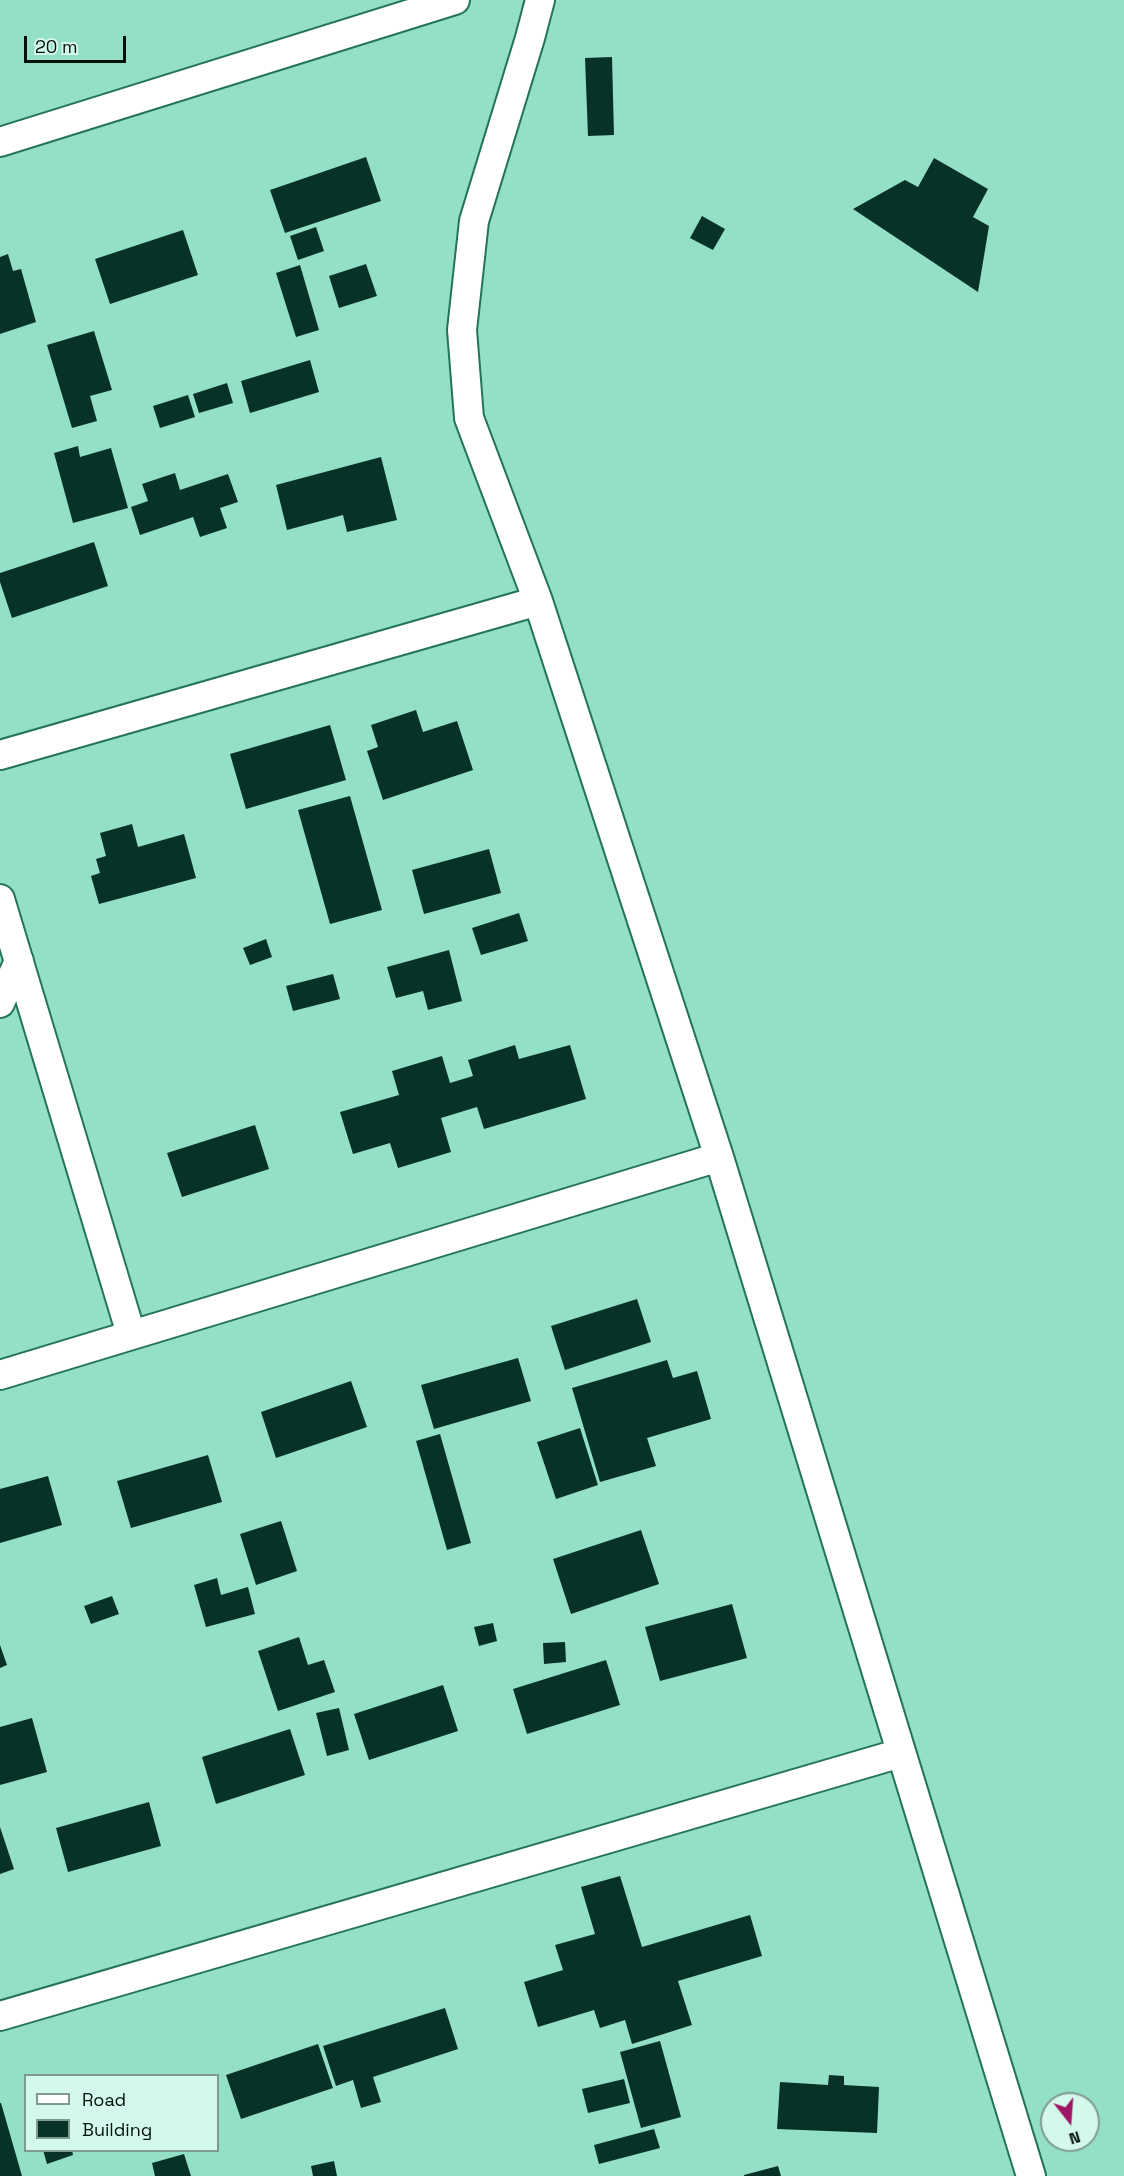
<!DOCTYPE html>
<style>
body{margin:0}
#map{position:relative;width:1124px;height:2176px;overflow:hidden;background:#94e0c7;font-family:"Space Grotesk",sans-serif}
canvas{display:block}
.legend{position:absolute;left:24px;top:2074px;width:195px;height:78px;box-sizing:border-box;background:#d4f8eb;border:2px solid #7f9b91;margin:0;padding:8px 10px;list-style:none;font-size:18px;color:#00100a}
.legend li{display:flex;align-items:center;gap:12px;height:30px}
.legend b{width:30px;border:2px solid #7f9b91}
.north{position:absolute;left:1040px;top:2092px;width:60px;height:60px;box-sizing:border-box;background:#d4f8eb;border:2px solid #7f9b91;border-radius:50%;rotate:163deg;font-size:16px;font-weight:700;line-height:24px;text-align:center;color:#00100a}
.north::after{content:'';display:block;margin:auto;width:21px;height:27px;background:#9e1665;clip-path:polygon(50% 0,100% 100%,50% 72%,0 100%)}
.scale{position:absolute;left:24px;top:36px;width:102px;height:27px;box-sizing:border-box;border:3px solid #00100a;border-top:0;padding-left:8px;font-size:18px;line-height:21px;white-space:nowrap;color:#00100a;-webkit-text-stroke:4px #d4f8eb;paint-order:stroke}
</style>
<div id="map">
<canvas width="1124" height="2176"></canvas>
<ul class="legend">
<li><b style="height:8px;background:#fff"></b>Road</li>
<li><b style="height:16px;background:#073227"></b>Building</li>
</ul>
<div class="north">N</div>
<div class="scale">20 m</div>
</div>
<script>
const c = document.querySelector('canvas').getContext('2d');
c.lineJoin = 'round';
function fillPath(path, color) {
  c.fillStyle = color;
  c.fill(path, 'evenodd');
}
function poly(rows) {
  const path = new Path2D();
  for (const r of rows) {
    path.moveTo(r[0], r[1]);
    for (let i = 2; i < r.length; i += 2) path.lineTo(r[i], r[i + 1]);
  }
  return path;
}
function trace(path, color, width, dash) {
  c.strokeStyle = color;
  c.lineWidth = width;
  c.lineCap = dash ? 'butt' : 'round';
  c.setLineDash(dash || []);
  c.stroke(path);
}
fillPath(poly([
 [612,57,614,135,588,136,585,58],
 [366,157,381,201,285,233,270,190],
 [934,158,988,189,973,217,989,226,978,292,853,209,905,180,918,187],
 [702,216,725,229,713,250,690,238],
 [316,227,324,251,298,260,290,236],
 [183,230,198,275,110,304,95,259],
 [8,254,13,271,21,269,36,322,0,334,0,257],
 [366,264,377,296,339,308,329,276],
 [300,265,319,330,296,337,276,273],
 [94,331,112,390,90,396,97,421,72,428,47,345],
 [310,360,319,392,250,413,241,381],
 [227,383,233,403,199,413,193,394],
 [188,395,195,417,160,428,153,406],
 [78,446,80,457,111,448,128,508,73,523,54,453],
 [381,457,397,520,347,532,343,515,287,530,276,485],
 [175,473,180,490,228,474,238,502,220,508,227,528,200,537,193,517,140,535,131,507,148,501,142,484],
 [94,542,108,586,12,618,0,582,0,573],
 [416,710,423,732,457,721,473,770,383,800,367,751,378,747,371,725],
 [330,725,346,780,246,809,230,754],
 [350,796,382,910,330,924,298,810],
 [132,824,138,847,184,834,196,878,99,904,91,876,100,873,96,859,106,856,100,833],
 [489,849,501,893,424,914,412,870],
 [519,913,528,941,481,955,472,928],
 [266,939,272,957,250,965,243,948],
 [449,950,462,1001,428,1010,423,991,396,998,387,967],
 [333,974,340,999,293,1011,286,986],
 [515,1045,519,1059,570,1045,586,1099,484,1129,477,1107,441,1118,451,1152,398,1168,390,1143,353,1154,340,1112,399,1095,392,1071,442,1056,450,1083,473,1076,468,1060],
 [255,1125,269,1169,182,1197,167,1153],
 [637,1299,651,1342,565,1370,551,1326],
 [518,1358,531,1401,434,1429,421,1385],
 [667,1360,673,1378,697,1371,711,1419,647,1438,656,1466,600,1482,572,1388],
 [351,1381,367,1427,276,1458,261,1412],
 [580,1428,598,1485,556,1499,537,1442],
 [440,1434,471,1543,447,1550,416,1441],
 [208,1455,222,1502,131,1528,117,1481],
 [48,1476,62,1525,0,1543,0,1489],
 [281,1521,297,1571,256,1585,240,1534],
 [641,1530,659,1584,571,1614,553,1559],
 [217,1578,221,1595,248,1587,255,1614,206,1627,194,1585],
 [112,1596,119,1614,91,1624,84,1606],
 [732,1604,747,1658,660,1681,645,1627],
 [493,1623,497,1641,479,1646,474,1627],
 [299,1637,308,1665,324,1660,335,1692,278,1711,258,1651],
 [565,1642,566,1662,544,1664,543,1643],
 [0,1645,7,1665,0,1668],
 [606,1660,620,1705,527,1734,513,1689],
 [443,1685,458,1731,369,1760,354,1714],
 [339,1708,349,1750,327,1756,316,1713],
 [32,1718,47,1772,0,1785,0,1727],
 [290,1729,305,1775,216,1804,202,1757],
 [149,1802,161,1846,68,1872,56,1828],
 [0,1827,14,1869,0,1874],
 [620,1876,642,1947,750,1915,762,1956,678,1981,692,2025,632,2044,625,2020,600,2028,594,2010,538,2027,524,1982,563,1970,555,1945,595,1934,581,1887],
 [445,2008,458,2049,373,2077,381,2102,361,2108,353,2080,336,2086,323,2046],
 [660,2041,681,2117,641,2128,620,2052],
 [318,2044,333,2088,241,2119,226,2075],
 [829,2075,844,2076,844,2085,879,2087,877,2133,777,2129,780,2082,828,2085],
 [624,2079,630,2103,588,2113,582,2089],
 [0,2103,1,2103,22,2176,0,2176],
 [654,2129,660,2148,599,2164,594,2145],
 [43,2150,72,2150,73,2155,47,2164],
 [184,2154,191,2176,155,2176,152,2163],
 [334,2161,337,2176,313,2176,311,2166],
 [778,2166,781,2176,744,2176,744,2175]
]), '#073227');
const street = poly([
 [540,0,530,38,474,221,462,330,469,418,538,601,719,1157,1031,2176],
 [0,142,455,0],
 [0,755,538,601],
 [0,899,131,1334],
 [0,1003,19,961],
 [0,1375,719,1157],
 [0,2016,901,1753]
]);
trace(street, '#24735e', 32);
trace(street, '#fff', 28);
</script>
